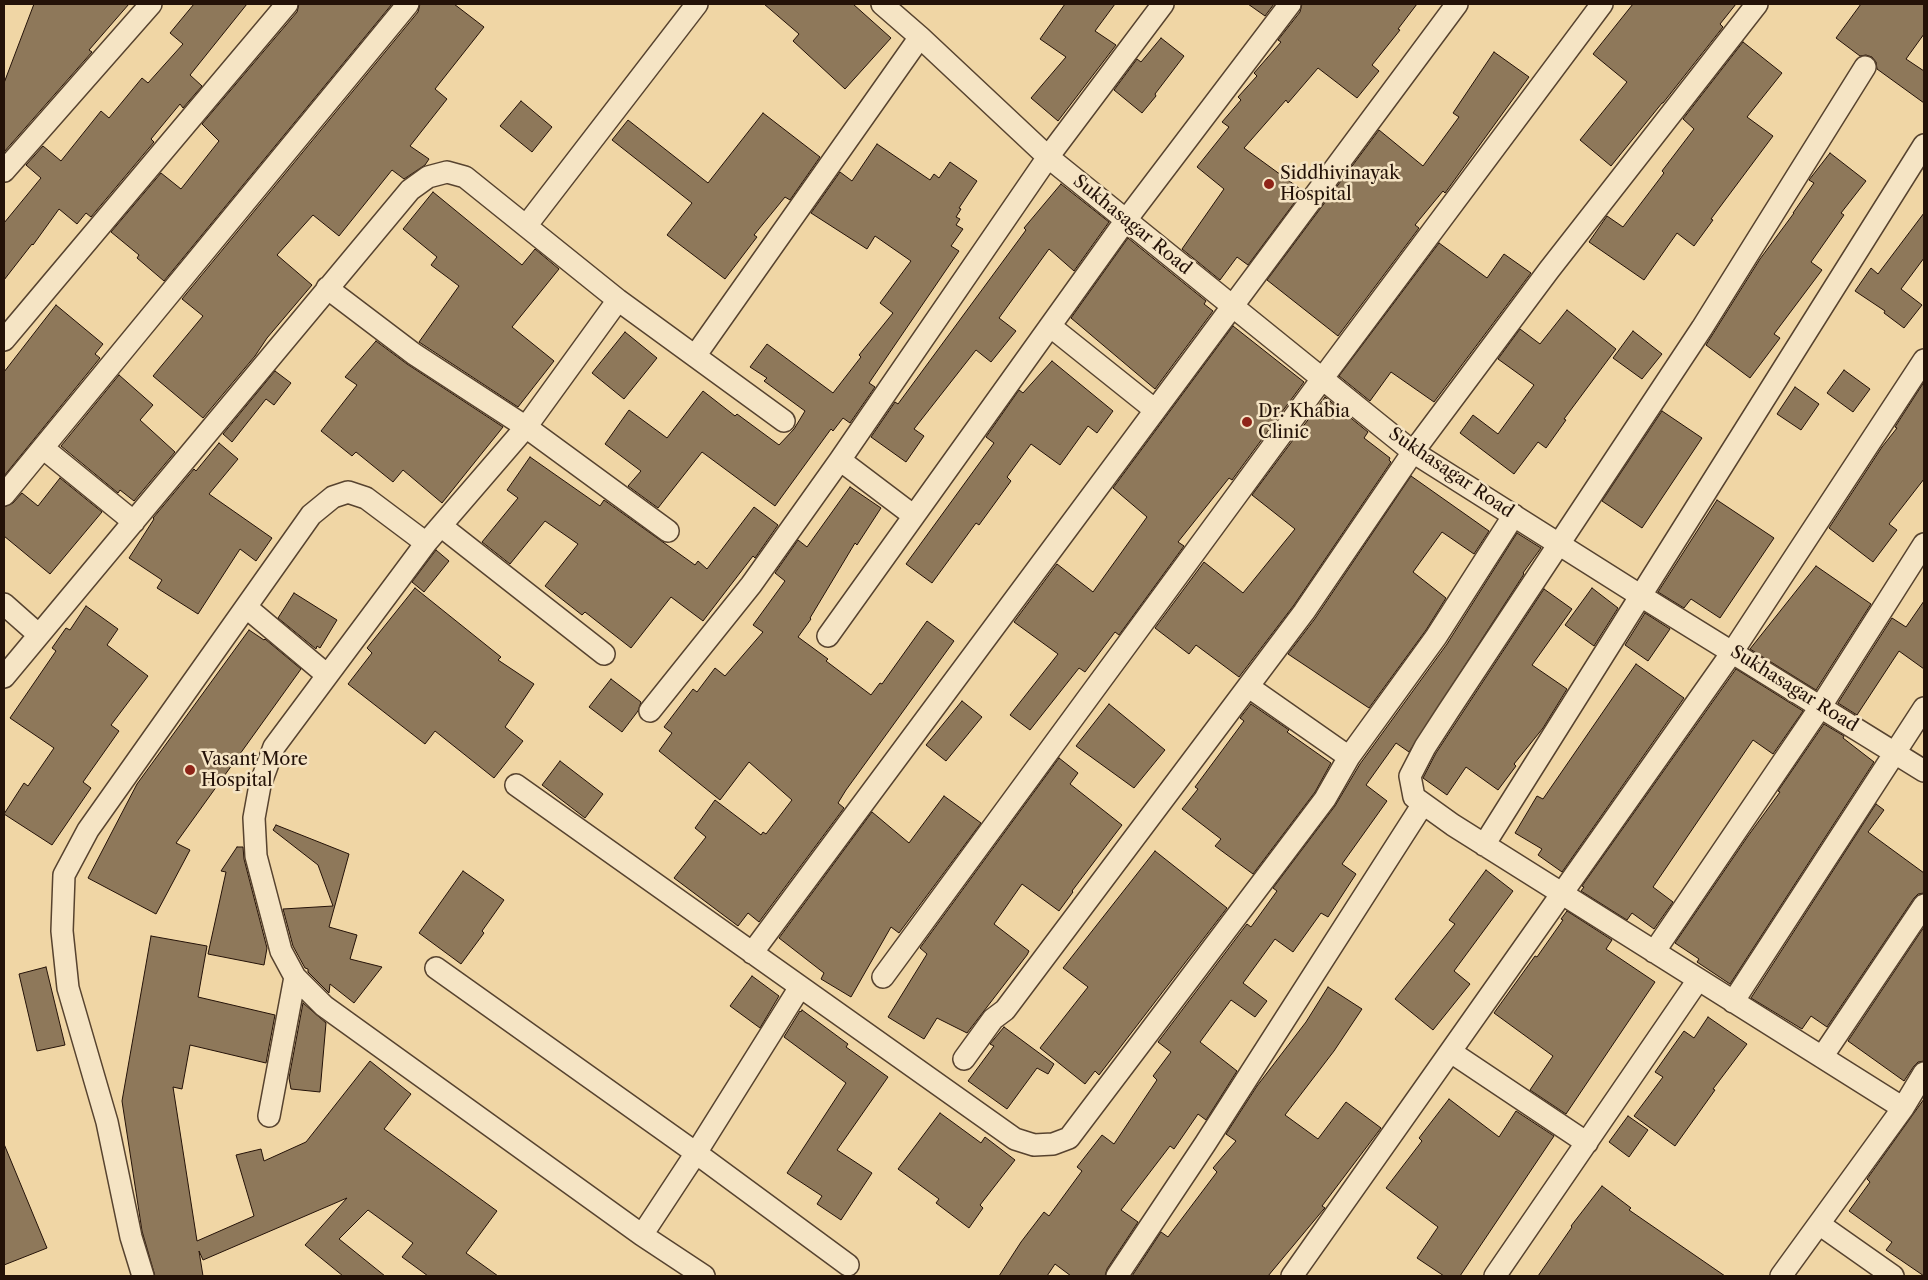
<!DOCTYPE html>
<style>
body{margin:0}
#map{position:relative;width:1928px;height:1280px;overflow:hidden;background:#f0d6a5;font-family:"Libre Caslon Text",serif}
canvas{display:block}
.frame{position:absolute;inset:0;border:5px solid #241208;pointer-events:none}
</style>
<div id="map">
<canvas width="1928" height="1280"></canvas>
<div class="frame"></div>
</div>
<script>
const c = document.querySelector('canvas').getContext('2d');
c.lineJoin = 'round';
function fillPath(path, color) {
  c.fillStyle = color;
  c.fill(path, 'evenodd');
}
function poly(rows) {
  const path = new Path2D();
  for (const r of rows) {
    path.moveTo(r[0], r[1]);
    for (let i = 2; i < r.length; i += 2) path.lineTo(r[i], r[i + 1]);
  }
  return path;
}
function trace(path, color, width, dash) {
  c.strokeStyle = color;
  c.lineWidth = width;
  c.lineCap = dash ? 'butt' : 'round';
  c.setLineDash(dash || []);
  c.stroke(path);
}
function drawText(font, color, halo, rows, align = 'center') {
  c.font = font + ' "Libre Caslon Text",serif';
  c.lineWidth = 5;
  c.setLineDash([]);
  c.textBaseline = 'middle';
  c.strokeStyle = halo;
  c.fillStyle = color;
  for (const [text, x, y, turn = 0] of rows) {
    c.save();
    c.translate(x, y);
    c.rotate((+turn || 0) * Math.PI / 180);
    c.textAlign = isNaN(turn) ? turn : align;
    if (halo) c.strokeText(text, 0, 0);
    c.fillText(text, 0, 0);
    c.restore();
  }
}
const building = poly([
 [34,4,129,4,89,50,92,52,4,152,4,83,34,4],
 [194,4,247,4,190,75,202,86,183,108,180,104,151,139,154,142,91,217,86,213,77,224,59,209,33,245,32,244,4,280,4,223,41,178,26,165,43,146,61,161,101,111,109,118,142,78,148,83,183,44,170,33,194,4],
 [299,4,392,4,164,281,137,258,139,255,111,232,161,173,181,189,219,141,202,124,297,12,299,4],
 [420,4,454,4,484,27,435,89,447,99,410,146,429,159,425,165,404,179,392,170,339,236,313,215,277,255,312,285,267,338,255,356,203,418,153,376,203,316,182,299,418,12,420,4],
 [764,4,853,4,891,38,845,89,793,41,799,34,764,4],
 [1065,4,1115,4,1095,31,1116,45,1058,121,1031,98,1066,57,1040,39,1065,4],
 [1248,4,1274,4,1265,16,1248,4],
 [1302,4,1417,4,1398,29,1400,30,1372,65,1379,71,1357,98,1318,68,1288,103,1286,100,1244,148,1303,191,1248,265,1237,257,1220,280,1182,249,1224,189,1197,167,1229,127,1222,122,1241,100,1238,97,1257,76,1254,73,1281,42,1278,40,1300,12,1302,4],
 [1633,4,1736,4,1720,24,1723,27,1663,103,1662,103,1611,166,1580,140,1627,82,1593,54,1633,4],
 [1861,4,1924,4,1924,34,1906,59,1924,71,1924,103,1877,69,1876,62,1872,57,1866,55,1860,56,1836,38,1861,4],
 [1161,38,1184,56,1155,94,1156,96,1142,113,1114,90,1137,59,1141,62,1161,38],
 [1743,42,1782,73,1747,117,1773,136,1711,219,1713,220,1694,246,1677,233,1644,280,1589,242,1607,216,1623,227,1664,173,1662,171,1694,129,1683,119,1743,42],
 [1494,52,1529,77,1445,193,1443,191,1415,225,1419,228,1338,336,1267,280,1379,130,1423,166,1459,117,1453,113,1494,52],
 [521,101,552,127,532,152,500,126,521,101],
 [763,113,820,157,790,200,785,197,754,235,757,237,725,279,667,235,692,203,612,140,628,120,708,183,763,113],
 [877,144,930,180,934,174,939,178,950,162,977,181,959,208,961,209,956,217,960,219,956,225,963,229,951,246,959,251,869,383,875,387,850,423,843,418,833,431,831,429,775,506,702,452,658,508,628,486,641,471,605,444,629,410,667,438,703,391,735,416,737,414,779,445,794,429,805,411,764,381,767,378,750,367,767,344,833,393,861,357,859,355,893,313,880,303,911,261,875,236,867,249,811,213,840,172,852,181,877,144],
 [1830,153,1866,181,1841,213,1844,215,1811,262,1822,270,1774,334,1780,338,1750,378,1706,345,1760,259,1794,213,1793,213,1814,183,1809,180,1830,153],
 [1061,184,1109,222,1074,271,1049,249,999,318,1016,331,991,362,976,350,914,429,924,436,906,462,871,437,895,402,898,404,1026,230,1024,228,1061,184],
 [433,192,522,265,535,249,559,269,512,327,554,361,518,407,419,342,459,286,431,265,437,257,403,229,433,192],
 [1924,213,1924,258,1901,289,1922,305,1904,328,1884,313,1885,311,1855,291,1871,268,1878,274,1924,213],
 [1128,238,1206,301,1204,304,1213,311,1155,389,1071,318,1128,238],
 [1439,243,1487,278,1504,254,1531,273,1434,402,1391,372,1370,401,1339,376,1439,243],
 [56,305,103,344,95,354,100,358,4,476,4,372,56,305],
 [1567,310,1616,349,1564,419,1566,420,1546,448,1538,442,1514,474,1460,433,1473,415,1498,434,1534,385,1498,359,1520,329,1540,344,1567,310],
 [1233,326,1304,382,1232,480,1229,478,1178,542,1184,546,1119,635,1115,632,1085,672,1079,668,1030,730,1010,715,1058,654,1014,622,1057,564,1093,592,1147,517,1113,488,1233,326],
 [1633,331,1662,354,1642,379,1613,358,1633,331],
 [625,332,657,358,624,399,592,373,625,332],
 [376,341,407,364,503,427,442,503,403,470,393,482,356,452,352,456,321,431,357,385,345,377,376,341],
 [1052,361,1113,411,1097,433,1088,426,1060,465,1031,444,1007,477,1011,481,979,525,976,523,932,583,906,564,994,443,986,437,1019,390,1023,393,1052,361],
 [1844,370,1870,389,1853,412,1827,393,1844,370],
 [275,371,291,383,274,405,266,399,232,442,223,434,275,371],
 [119,375,153,405,140,420,175,452,134,501,120,490,118,493,61,446,119,375],
 [1924,382,1924,479,1889,524,1897,530,1873,562,1829,528,1882,447,1897,428,1895,427,1924,382],
 [1795,387,1819,404,1801,430,1777,414,1795,387],
 [1325,397,1368,432,1364,438,1390,458,1389,460,1391,462,1294,605,1239,677,1196,645,1189,654,1155,628,1204,562,1243,593,1295,529,1252,495,1325,397],
 [1662,411,1702,438,1642,528,1602,501,1662,411],
 [219,443,238,459,209,494,272,538,256,561,240,549,198,614,157,588,162,580,129,558,154,519,153,518,194,469,196,471,219,443],
 [530,457,600,506,604,500,695,565,698,561,707,569,754,507,778,525,755,558,753,556,703,621,671,597,631,648,585,612,582,615,545,586,578,544,545,521,510,564,482,542,518,498,507,490,530,457],
 [1411,476,1489,531,1474,554,1442,532,1413,572,1446,598,1426,630,1369,708,1288,654,1314,620,1411,476],
 [60,478,102,512,50,574,4,536,4,507,13,503,22,493,38,506,60,478],
 [850,487,881,508,857,545,855,543,810,618,811,619,798,637,828,659,826,661,871,695,880,683,882,684,927,621,954,641,846,790,838,803,844,808,759,922,748,913,738,926,674,878,706,837,695,828,715,800,761,835,763,832,766,834,792,800,749,762,720,800,659,751,672,733,664,727,693,689,697,692,715,668,725,676,763,632,753,625,785,581,775,573,798,540,807,547,850,487],
 [1717,500,1774,538,1720,618,1691,599,1684,608,1658,592,1717,500],
 [1517,533,1541,548,1523,573,1524,574,1409,752,1396,743,1366,785,1387,801,1342,864,1356,874,1328,917,1321,913,1293,952,1275,939,1243,983,1267,1001,1255,1017,1231,1000,1200,1042,1237,1071,1206,1120,1198,1114,1174,1149,1170,1146,1121,1210,1138,1222,1107,1269,1105,1276,1071,1276,1055,1264,1047,1276,999,1276,1021,1242,1044,1212,1049,1216,1082,1171,1077,1167,1102,1135,1114,1144,1157,1080,1153,1076,1171,1052,1158,1042,1247,924,1251,927,1277,891,1273,888,1335,806,1360,764,1447,644,1517,533],
 [436,550,449,561,424,592,412,582,436,550],
 [1816,566,1871,604,1816,690,1750,649,1816,566],
 [415,588,501,657,498,660,534,684,505,727,523,741,494,778,435,731,425,744,348,684,372,653,367,648,415,588],
 [1592,588,1618,608,1594,646,1565,625,1592,588],
 [1544,589,1572,609,1532,665,1567,689,1543,728,1514,764,1516,766,1498,790,1466,767,1447,795,1423,778,1436,753,1544,589],
 [294,593,337,620,320,648,317,646,316,649,278,618,294,593],
 [1924,601,1924,669,1899,651,1857,715,1838,703,1892,618,1906,627,1924,601],
 [86,606,118,629,107,645,148,676,111,725,119,731,83,782,91,788,52,845,4,814,24,783,28,786,54,748,10,718,56,651,52,648,66,628,70,630,86,606],
 [1645,613,1670,629,1648,661,1625,645,1645,613],
 [249,630,264,640,265,639,301,669,176,843,190,850,156,914,88,878,137,784,249,630],
 [1636,664,1684,698,1562,872,1538,855,1542,849,1515,833,1537,796,1543,799,1636,664],
 [1736,669,1803,711,1773,754,1753,740,1653,887,1673,902,1654,929,1632,913,1627,920,1581,891,1584,887,1582,886,1736,669],
 [611,679,641,702,638,711,622,732,589,707,611,679],
 [962,701,982,717,946,761,926,745,962,701],
 [1109,704,1165,750,1134,788,1076,746,1109,704],
 [1251,704,1289,730,1287,732,1331,763,1315,792,1253,874,1215,846,1221,839,1182,809,1198,789,1195,787,1244,721,1240,718,1251,704],
 [1824,724,1844,736,1843,738,1874,762,1730,984,1697,962,1699,959,1675,943,1748,836,1780,792,1778,791,1824,724],
 [1059,758,1078,773,1070,784,1122,825,1072,891,1073,892,1059,911,1022,884,994,924,1029,951,1027,955,967,1033,937,1018,924,1039,888,1017,927,954,920,948,1059,758],
 [560,761,603,794,585,818,542,785,560,761],
 [944,796,981,823,899,933,891,927,851,997,821,979,824,973,779,938,872,812,909,843,944,796],
 [1876,804,1884,810,1868,832,1924,873,1924,893,1918,894,1914,898,1827,1027,1811,1016,1802,1029,1751,998,1876,804],
 [276,825,349,854,329,927,357,935,350,959,382,967,354,1003,330,984,329,993,308,972,308,969,305,968,293,946,283,909,333,906,318,865,273,830,276,825],
 [237,847,243,847,244,859,267,948,264,965,208,954,226,872,221,871,237,847],
 [1155,851,1227,908,1099,1075,1095,1071,1085,1084,1040,1048,1088,987,1063,968,1155,851],
 [1486,870,1513,891,1454,971,1470,984,1433,1030,1395,999,1455,924,1449,920,1486,870],
 [463,871,504,900,482,931,484,933,461,964,419,933,463,871],
 [1567,911,1612,940,1606,949,1655,982,1566,1114,1530,1090,1553,1056,1494,1013,1535,956,1537,957,1563,920,1561,919,1567,911],
 [1924,927,1924,1061,1918,1062,1914,1066,1904,1081,1848,1041,1924,927],
 [151,936,207,946,198,997,275,1015,266,1063,190,1045,182,1089,173,1087,197,1241,254,1216,236,1155,261,1149,264,1161,306,1142,370,1061,411,1094,384,1129,497,1211,466,1253,498,1276,428,1276,402,1257,413,1243,368,1210,339,1239,385,1276,343,1276,305,1245,347,1198,203,1260,199,1251,203,1276,155,1276,142,1231,122,1101,151,936],
 [46,967,65,1045,37,1051,19,974,46,967],
 [752,976,779,996,760,1028,730,1006,752,976],
 [1328,987,1362,1009,1334,1051,1285,1115,1318,1139,1346,1102,1381,1128,1322,1206,1325,1208,1323,1210,1268,1276,1132,1276,1161,1232,1168,1237,1217,1172,1213,1168,1236,1141,1226,1134,1257,1086,1306,1022,1328,987],
 [303,1003,326,1023,320,1092,291,1089,289,1078,303,1003],
 [802,1010,848,1044,846,1047,888,1077,837,1150,872,1173,841,1220,817,1204,822,1196,787,1173,846,1083,784,1037,800,1011,801,1012,802,1010],
 [1708,1017,1747,1044,1713,1089,1715,1090,1675,1146,1634,1116,1663,1077,1655,1072,1674,1045,1684,1031,1694,1038,1708,1017],
 [1004,1027,1054,1064,1048,1074,1037,1068,1007,1109,968,1081,994,1046,990,1044,1004,1027],
 [1449,1099,1499,1137,1516,1111,1554,1136,1460,1276,1444,1276,1417,1258,1438,1227,1386,1188,1422,1141,1419,1138,1449,1099],
 [1924,1099,1924,1276,1886,1250,1892,1242,1849,1211,1870,1182,1867,1179,1924,1099],
 [940,1113,981,1143,985,1137,1015,1160,980,1205,983,1208,969,1228,936,1203,939,1199,898,1169,940,1113],
 [1628,1116,1648,1130,1629,1157,1609,1142,1628,1116],
 [4,1144,47,1248,4,1265,4,1144],
 [1602,1186,1631,1208,1629,1210,1725,1276,1538,1276,1572,1227,1571,1226,1602,1186]
]);
fillPath(building, '#8e785a');
trace(building, '#241208', 1);
const minor = poly([
 [882,4,920,37,1048,157,1413,452,1641,596,1924,771],
 [1865,67,1702,328,1449,710,1425,747,1410,776,1414,797,1453,825,1903,1108],
 [4,171,151,4],
 [526,226,697,4],
 [327,288,414,354,526,427,668,531],
 [618,300,526,427,426,543,274,747,260,785,254,818,256,856,281,951,295,977,324,1006,642,1235,704,1276],
 [1050,326,1155,410],
 [4,340,287,4],
 [695,356,920,37],
 [43,448,134,522],
 [840,460,914,516],
 [4,495,408,4],
 [441,526,604,654],
 [4,604,39,635],
 [246,607,327,675],
 [828,636,1126,220,1290,4],
 [4,677,410,190,428,177,447,172,465,177,618,300,784,421],
 [650,711,751,585,840,460,1048,157,1163,4],
 [1349,757,1436,637,1514,515],
 [516,785,1015,1139,1034,1145,1053,1144,1069,1138,1150,1031,1325,799,1349,757,1249,687],
 [1484,845,1924,145],
 [1654,952,1821,706,1924,544],
 [752,953,1457,4],
 [436,968,696,1153,642,1235],
 [883,977,1322,379,1602,4],
 [800,987,696,1153,848,1265],
 [1733,1002,1924,708],
 [1451,1052,1587,1143],
 [1822,1057,1924,905],
 [964,1059,993,1019,1005,1010,1304,612,1413,452,1549,270,1757,4],
 [269,1116,295,977],
 [1819,1224,1893,1276],
 [143,1276,131,1237,107,1122,68,988,62,931,64,875,88,830,311,515,333,497,348,492,366,498,426,543],
 [1117,1276,1205,1144,1423,804],
 [1292,1276,1733,651,1924,360],
 [1495,1276,1698,980],
 [1781,1276,1903,1108,1924,1073]
]);
trace(minor, '#57432f', 24);
trace(minor, '#f5e4c4', 21);
for (const [x, y, r, color] of [
 [1269,184,6,"#8f2418"],
 [1247,422,6,"#8f2418"],
 [190,770,6,"#8f2418"]
]) {
  const dot = new Path2D();
  dot.arc(x, y, r, 0, 2 * Math.PI);
  c.fillStyle = color;
  c.fill(dot);
  trace(dot, '#f5e4c4', 2);
}
drawText('18px', '#241208', '#f5e4c4', [
 ["Siddhivinayak",1280,174],
 ["Hospital",1280,195],
 ["Dr. Khabia",1258,412],
 ["Clinic",1258,433],
 ["Vasant More",201,760],
 ["Hospital",201,781]
], 'left');
drawText('18px', '#241208', '#f5e4c4', [
 ["Sukhasagar Road",1132,225,39],
 ["Sukhasagar Road",1451,473,34],
 ["Sukhasagar Road",1794,689,32]
]);
</script>
